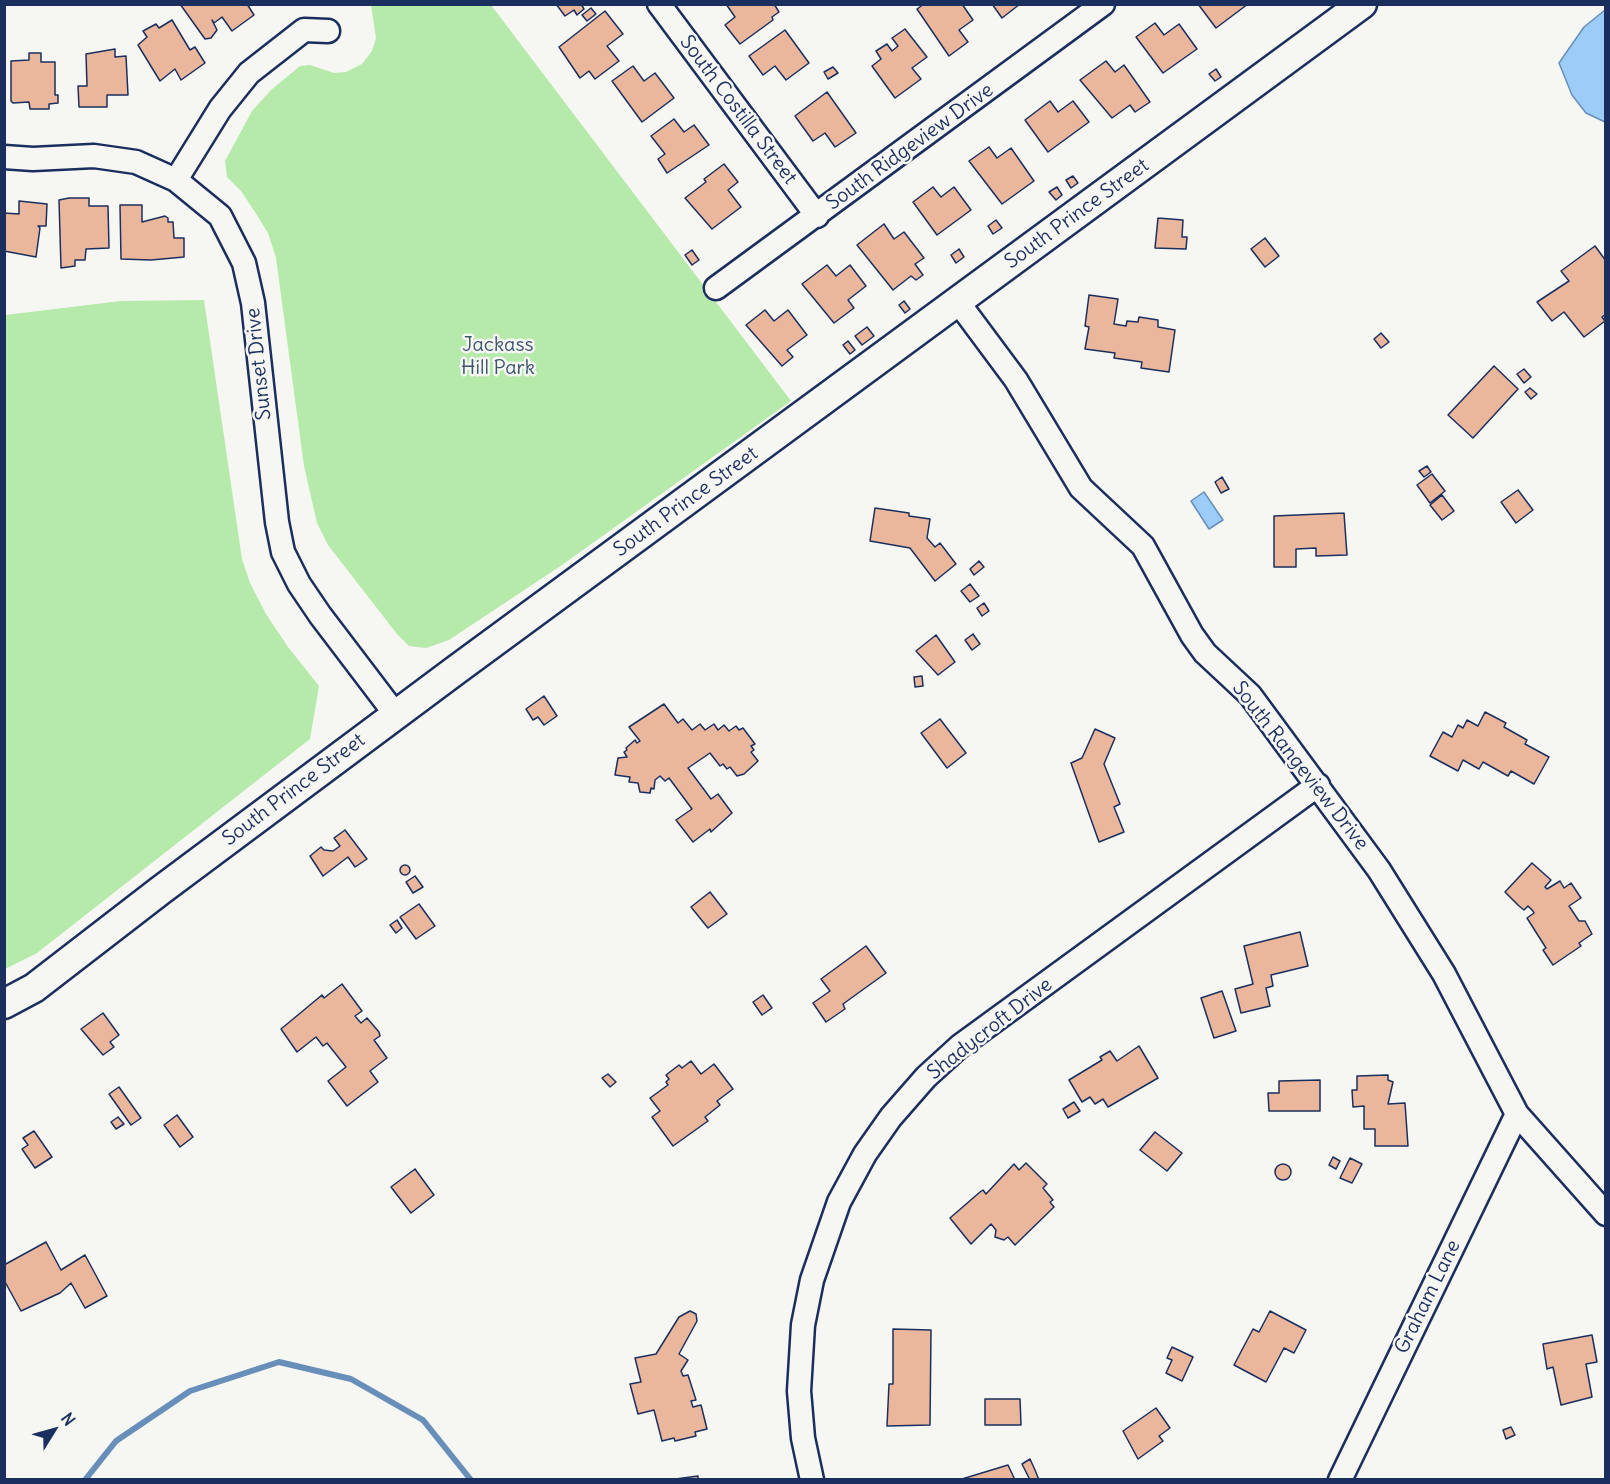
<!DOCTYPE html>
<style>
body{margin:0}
#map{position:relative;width:1610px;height:1484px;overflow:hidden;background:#f6f6f2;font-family:Delius,sans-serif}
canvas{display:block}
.frame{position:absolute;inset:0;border:6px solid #1b2f5e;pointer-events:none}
.north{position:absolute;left:24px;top:1400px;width:60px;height:60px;-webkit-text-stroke:4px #f6f6f2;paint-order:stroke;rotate:53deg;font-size:16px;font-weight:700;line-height:24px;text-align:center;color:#1b2f5e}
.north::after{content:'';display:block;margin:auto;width:21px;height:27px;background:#1b2f5e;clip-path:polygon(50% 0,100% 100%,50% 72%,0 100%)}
</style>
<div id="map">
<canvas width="1610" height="1484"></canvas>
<div class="frame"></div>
<div class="north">N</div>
</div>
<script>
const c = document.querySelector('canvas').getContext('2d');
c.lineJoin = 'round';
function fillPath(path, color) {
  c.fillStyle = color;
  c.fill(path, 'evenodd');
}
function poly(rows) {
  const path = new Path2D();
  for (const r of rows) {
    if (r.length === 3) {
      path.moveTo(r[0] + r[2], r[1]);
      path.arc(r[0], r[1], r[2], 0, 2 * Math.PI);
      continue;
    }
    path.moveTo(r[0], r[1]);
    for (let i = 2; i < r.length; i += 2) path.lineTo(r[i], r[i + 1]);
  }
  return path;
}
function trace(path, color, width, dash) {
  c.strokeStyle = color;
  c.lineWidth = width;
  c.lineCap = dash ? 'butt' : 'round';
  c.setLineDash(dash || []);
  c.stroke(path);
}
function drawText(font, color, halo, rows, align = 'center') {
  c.font = font + ' Delius,sans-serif';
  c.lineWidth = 5;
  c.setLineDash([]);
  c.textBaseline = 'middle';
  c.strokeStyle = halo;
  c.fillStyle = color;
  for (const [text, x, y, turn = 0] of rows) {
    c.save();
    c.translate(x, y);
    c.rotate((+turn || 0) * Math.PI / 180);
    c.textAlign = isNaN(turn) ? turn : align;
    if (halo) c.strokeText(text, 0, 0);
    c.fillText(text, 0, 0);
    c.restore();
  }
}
fillPath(poly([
 [371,5,491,5,791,401,562,565,449,640,426,648,409,646,397,634,328,545,317,523,304,466,276,258,268,233,255,212,241,191,227,177,225,161,252,111,271,90,300,66,310,65,334,73,346,72,362,64,372,51,376,38],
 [204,300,242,559,250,583,266,614,288,647,319,686,310,739,37,953,5,969,5,315,121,301]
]), '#b6eaab');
const water = poly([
 [1605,10,1605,122,1586,113,1572,95,1559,63,1584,27,1605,10],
 [1204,492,1223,520,1209,529,1191,501,1204,492]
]);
fillPath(water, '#9ccdf8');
trace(water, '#688eba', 1.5);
trace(poly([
 [85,1480,116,1441,190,1391,279,1362,351,1379,423,1420,471,1480]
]), '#688eba', 6);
const building = poly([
 [180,4,247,4,254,15,232,31,222,17,214,23,212,20,217,30,211,38,205,39,180,4],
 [556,4,581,4,584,9,577,15,574,10,565,16,556,4],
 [726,4,774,4,779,12,772,17,773,20,740,44,725,25,735,17,726,4],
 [924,4,962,4,973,20,959,30,968,42,949,56,917,9,924,4],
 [992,4,1020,4,1002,18,992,4],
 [1198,4,1248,4,1216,28,1198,4],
 [591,8,596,14,587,21,582,15,591,8],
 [605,11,623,34,607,46,619,61,595,79,589,71,580,78,559,47,605,11],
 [172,20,190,50,195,47,205,63,181,80,175,69,160,81,138,45,147,37,143,31,156,24,159,28,172,20],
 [1155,23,1164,35,1179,24,1197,49,1163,73,1136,37,1155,23],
 [905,29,927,57,912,68,921,79,895,98,872,66,881,59,876,51,887,44,892,51,898,46,892,38,905,29],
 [785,30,809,63,786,80,775,66,763,75,749,56,785,30],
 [115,49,115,57,126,56,128,95,107,95,107,107,79,107,78,86,87,86,86,54,115,49],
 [29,53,41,53,41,62,55,62,55,95,58,95,58,103,49,104,49,109,30,109,29,102,13,103,11,101,11,61,29,60,29,53],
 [1106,61,1115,72,1124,65,1150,102,1135,112,1130,105,1112,118,1080,80,1106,61],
 [633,66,644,81,655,73,674,98,642,122,612,81,633,66],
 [833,67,838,73,828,79,824,72,833,67],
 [1216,69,1221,77,1215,81,1209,74,1216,69],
 [827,92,856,133,835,147,825,133,813,141,795,116,827,92],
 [1050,101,1058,112,1073,101,1089,122,1048,152,1025,120,1050,101],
 [674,119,684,132,694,125,709,145,667,173,658,159,665,154,651,136,674,119],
 [989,147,997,158,1011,148,1034,181,1002,204,969,161,989,147],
 [724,164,738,182,728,190,741,207,712,229,685,198,706,182,704,179,724,164],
 [1073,176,1078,183,1071,188,1066,180,1073,176],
 [933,187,941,197,954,187,971,210,937,235,913,202,933,187],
 [1057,187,1062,195,1056,200,1049,192,1057,187],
 [69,198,89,198,89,206,108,206,109,248,86,249,85,260,75,260,75,266,61,268,59,200,69,198],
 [19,201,47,204,46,226,38,226,40,228,36,257,4,251,4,213,19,214,19,201],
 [120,205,142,205,142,222,165,216,168,218,168,222,173,222,174,238,184,238,184,257,151,260,121,259,120,205],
 [1158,218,1183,220,1182,237,1187,237,1186,249,1155,248,1158,218],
 [996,220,1002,228,993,234,988,226,996,220],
 [884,224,894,239,904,232,924,258,915,264,923,275,916,280,911,276,893,290,857,245,884,224],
 [1265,238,1279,256,1265,267,1251,249,1265,238],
 [1595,246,1606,261,1606,314,1602,317,1605,321,1584,337,1564,312,1552,321,1537,302,1569,281,1561,271,1595,246],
 [959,249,964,257,956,263,951,255,959,249],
 [692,250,699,260,692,265,685,255,692,250],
 [827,265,836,276,850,265,866,286,848,300,854,308,834,323,802,284,827,265],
 [1089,295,1118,299,1114,324,1126,326,1127,321,1138,322,1139,317,1158,320,1158,327,1175,330,1169,372,1141,368,1142,362,1114,358,1115,353,1085,349,1089,327,1085,326,1089,295],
 [904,301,910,309,905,313,899,305,904,301],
 [765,310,774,321,788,310,807,335,787,350,793,357,782,366,746,325,765,310],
 [867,327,874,336,862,345,855,336,867,327],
 [1381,333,1389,342,1381,348,1374,339,1381,333],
 [848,341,855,350,850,354,843,345,848,341],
 [1494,366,1518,389,1473,438,1448,415,1494,366],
 [1524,369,1531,377,1524,383,1517,374,1524,369],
 [1530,388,1537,394,1531,399,1525,392,1530,388],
 [1427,466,1431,472,1424,477,1419,471,1427,466],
 [1432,474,1445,491,1430,503,1417,485,1432,474],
 [1222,477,1229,489,1221,493,1215,482,1222,477],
 [1518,490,1533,510,1516,523,1501,502,1518,490],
 [1442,495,1454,511,1442,520,1430,505,1442,495],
 [875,508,909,513,909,516,930,519,927,538,935,547,940,543,956,564,935,581,910,548,870,541,875,508],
 [1344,513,1347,555,1316,556,1316,548,1296,549,1296,567,1274,567,1274,516,1344,513],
 [979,561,984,567,974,575,970,569,979,561],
 [970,584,979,596,970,602,961,591,970,584],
 [984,603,989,611,982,616,977,608,984,603],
 [973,634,980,644,972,650,965,640,973,634],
 [936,635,955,662,938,675,916,651,936,635],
 [922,676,923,686,915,687,914,677,922,676],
 [544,696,557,716,544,725,538,717,533,720,526,709,544,696],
 [664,704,678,723,683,719,692,730,700,724,705,730,714,724,718,730,724,725,729,731,736,726,739,730,743,728,755,744,751,746,754,750,751,752,758,761,744,774,737,776,730,767,727,769,723,764,720,766,710,753,688,768,711,799,718,794,732,813,711,832,710,829,693,842,676,820,692,809,669,778,665,781,660,776,655,780,654,789,651,788,650,793,640,792,638,783,629,782,630,777,615,775,618,758,627,757,624,752,627,750,626,748,635,740,637,743,640,741,629,727,664,704],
 [1485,712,1506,723,1504,727,1527,740,1525,744,1549,757,1534,784,1511,771,1508,776,1483,762,1479,769,1463,760,1458,771,1430,756,1443,732,1452,737,1458,725,1463,728,1467,720,1478,726,1485,712],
 [940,719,966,753,947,768,921,733,940,719],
 [1095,729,1115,738,1104,764,1120,804,1114,807,1124,832,1099,842,1071,763,1082,758,1095,729],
 [345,830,367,859,355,867,348,857,323,876,310,856,321,847,324,850,333,851,340,846,334,838,345,830],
 [1532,863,1551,880,1545,887,1547,889,1560,881,1564,888,1571,883,1581,898,1569,906,1579,921,1585,921,1592,934,1579,943,1581,946,1553,965,1543,950,1546,948,1527,918,1534,913,1533,911,1528,906,1524,910,1519,906,1505,892,1532,863],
 [405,870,5],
 [415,876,423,887,413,893,406,882,415,876],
 [710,892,727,914,708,928,691,907,710,892],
 [419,904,435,926,416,939,400,917,419,904],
 [397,920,402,928,396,933,390,925,397,920],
 [1300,932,1308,966,1271,975,1273,986,1266,988,1270,1006,1241,1013,1235,989,1253,984,1244,946,1300,932],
 [866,946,886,973,843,1004,845,1009,826,1022,813,1003,830,991,821,979,866,946],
 [342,984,362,1011,355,1016,361,1023,367,1018,379,1032,380,1036,374,1040,387,1058,370,1071,378,1082,347,1106,328,1081,346,1067,327,1043,323,1046,316,1037,297,1052,281,1029,322,995,324,998,342,984],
 [1222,991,1236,1031,1214,1038,1201,998,1222,991],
 [763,995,772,1008,762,1015,753,1002,763,995],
 [103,1013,119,1035,110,1042,114,1047,103,1055,81,1029,103,1013],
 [1139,1046,1158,1078,1108,1107,1103,1099,1095,1104,1090,1097,1082,1102,1069,1080,1102,1060,1100,1057,1110,1051,1117,1061,1139,1046],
 [691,1061,701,1074,714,1064,733,1089,717,1101,720,1105,705,1117,708,1121,673,1146,652,1117,660,1111,650,1098,668,1085,666,1082,669,1079,666,1075,679,1065,682,1068,691,1061],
 [608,1074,616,1082,610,1087,602,1078,608,1074],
 [1388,1075,1388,1080,1393,1082,1388,1104,1405,1103,1408,1146,1375,1146,1375,1129,1364,1129,1364,1106,1353,1107,1352,1090,1357,1090,1357,1076,1388,1075],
 [1320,1080,1320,1111,1269,1111,1268,1093,1279,1093,1279,1081,1320,1080],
 [119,1087,141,1118,131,1125,109,1094,119,1087],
 [1074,1102,1080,1111,1068,1118,1063,1109,1074,1102],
 [177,1115,193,1137,180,1147,164,1125,177,1115],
 [118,1117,124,1124,116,1129,111,1122,118,1117],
 [34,1131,52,1157,35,1168,22,1149,28,1145,23,1138,34,1131],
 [1155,1132,1182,1153,1167,1171,1140,1150,1155,1132],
 [1333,1157,1340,1161,1336,1169,1329,1165,1333,1157],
 [1350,1158,1362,1164,1352,1183,1340,1178,1350,1158],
 [1026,1163,1047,1184,1043,1188,1053,1200,1050,1202,1054,1207,1015,1245,1008,1237,1004,1240,995,1237,996,1230,991,1224,971,1244,950,1218,980,1192,983,1190,986,1194,1014,1164,1019,1170,1026,1163],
 [1283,1172,8],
 [415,1169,434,1195,411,1213,391,1187,415,1169],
 [46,1242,61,1270,85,1255,107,1296,85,1308,71,1283,60,1293,21,1311,4,1280,4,1265,46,1242],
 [690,1311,696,1314,697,1321,679,1354,688,1360,681,1371,683,1376,688,1375,696,1400,691,1401,693,1407,701,1405,707,1429,695,1432,696,1436,675,1441,674,1438,662,1441,654,1410,638,1414,630,1384,641,1382,635,1358,656,1354,679,1317,690,1311],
 [1270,1311,1306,1330,1294,1353,1284,1348,1266,1382,1234,1365,1253,1329,1259,1332,1270,1311],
 [893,1329,931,1330,930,1425,887,1426,889,1384,893,1384,893,1329],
 [1592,1335,1597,1362,1586,1364,1592,1397,1561,1405,1553,1367,1547,1369,1543,1344,1592,1335],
 [1172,1347,1193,1357,1182,1381,1166,1373,1172,1360,1167,1358,1172,1347],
 [985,1399,1020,1399,1021,1425,985,1425,985,1399],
 [1156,1408,1170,1428,1159,1436,1163,1441,1138,1459,1123,1431,1156,1408],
 [1511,1427,1515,1435,1506,1439,1503,1430,1511,1427],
 [1030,1459,1035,1470,1039,1480,1030,1480,1022,1464,1030,1459],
 [1008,1465,1015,1480,962,1480,962,1479,1008,1465],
 [698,1476,698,1480,668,1480,698,1476]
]);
fillPath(building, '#eab79d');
trace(building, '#1b2f5e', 1.5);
const minor = poly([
 [659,4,817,216],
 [4,157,33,159,94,156,136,162,176,180,220,216,244,263,253,303,277,522,283,552,299,584,320,615,396,715],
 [176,180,220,109,249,73,304,30,328,31],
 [716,288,1103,4],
 [958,302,1016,380,1081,488,1143,546,1192,635,1205,653,1250,695,1379,870,1444,974,1517,1114,1606,1214],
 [812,1480,803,1438,799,1391,803,1325,812,1280,839,1202,865,1154,891,1117,926,1077,960,1046,1318,785],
 [1340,1480,1517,1114]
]);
const tertiary = poly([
 [4,1004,34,988,161,890,456,670,1362,4]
]);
trace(minor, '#1b2f5e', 27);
trace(tertiary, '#1b2f5e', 33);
trace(minor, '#f6f6f2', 22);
trace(tertiary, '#f6f6f2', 28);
drawText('20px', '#1b2f5e', '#f6f6f2', [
 ["South Costilla Street",738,110,53],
 ["South Ridgeview Drive",910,147,-36],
 ["South Prince Street",1077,214,-36],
 ["Sunset Drive",259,364,-96],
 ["South Prince Street",686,502,-36],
 ["South Rangeview Drive",1300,766,52],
 ["South Prince Street",294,790,-37],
 ["Shadycroft Drive",990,1029,-38],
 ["Graham Lane",1428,1297,-64]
]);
drawText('20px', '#3a546d', '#f6f6f2', [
 ["Jackass",498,345],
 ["Hill Park",498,368]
]);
</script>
